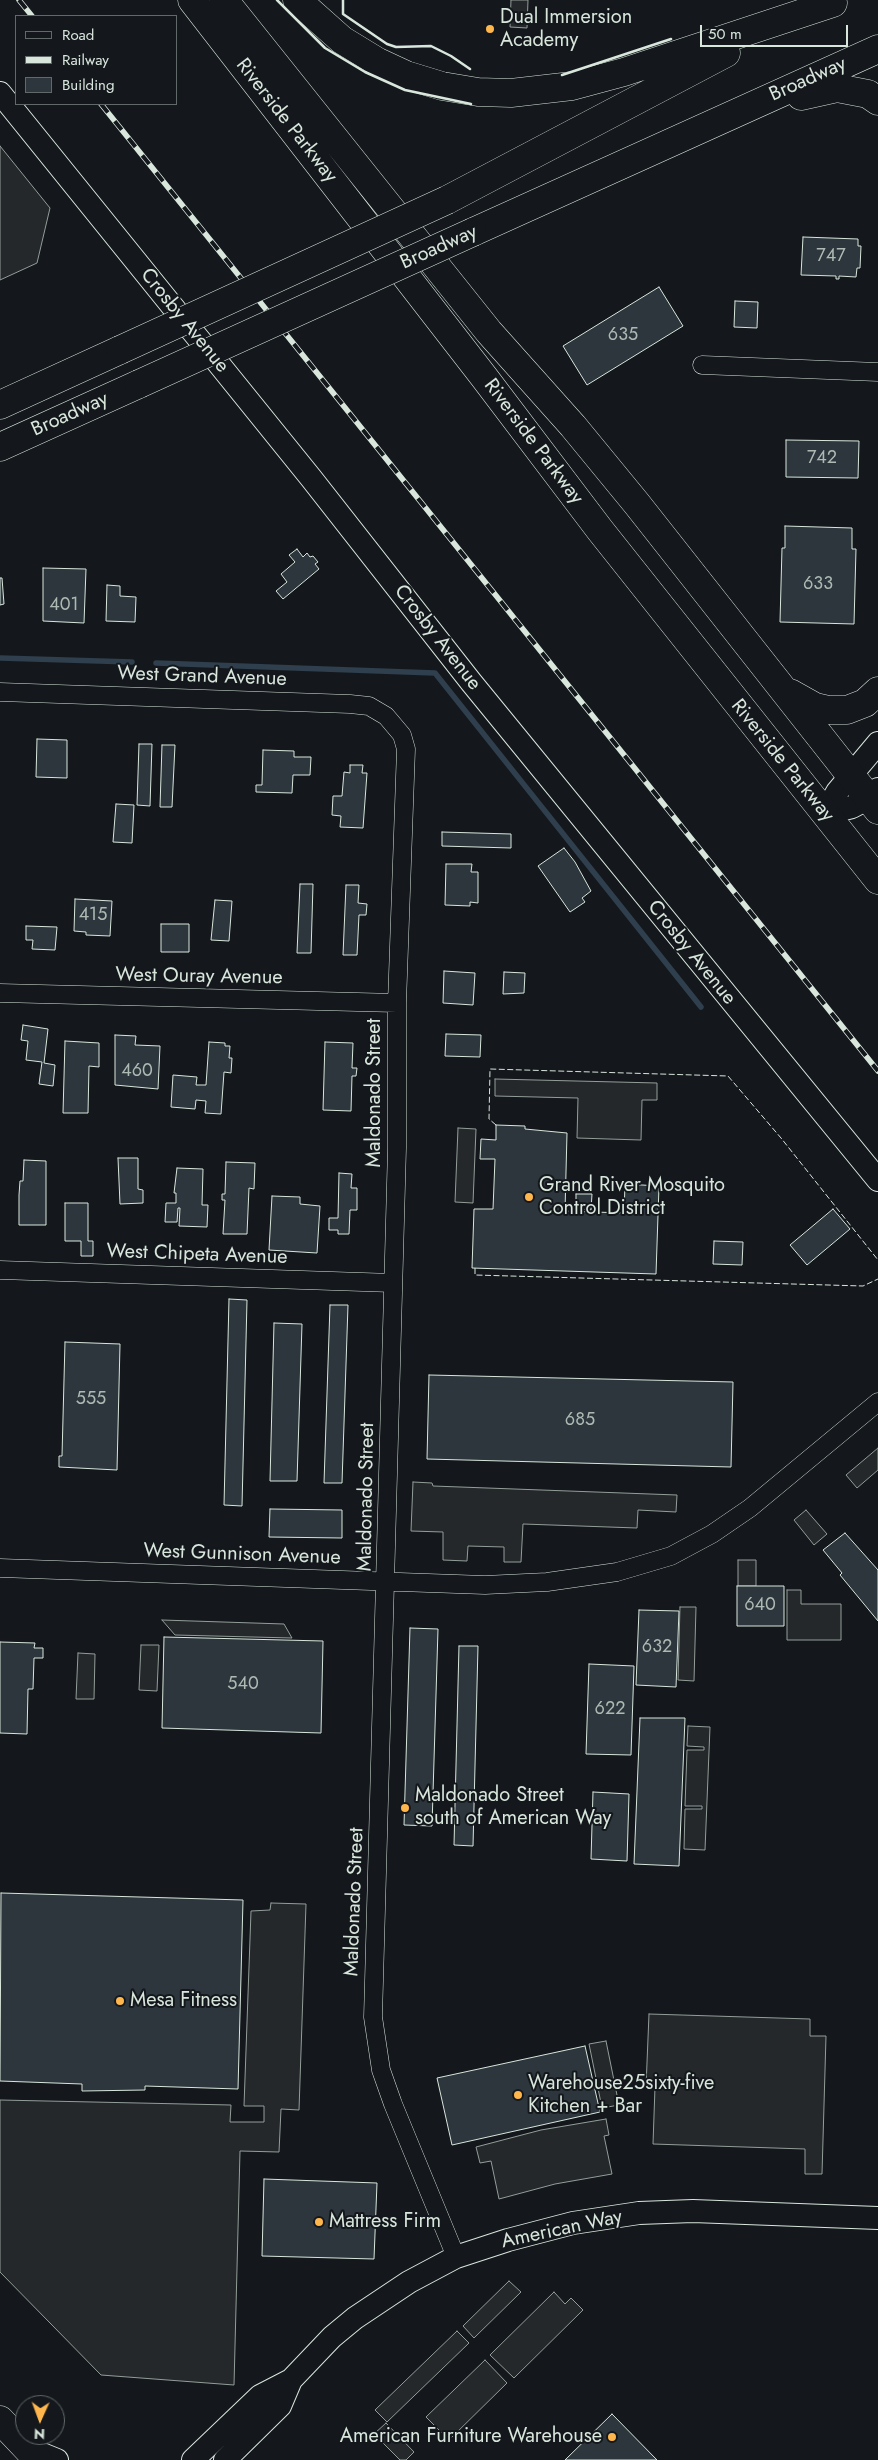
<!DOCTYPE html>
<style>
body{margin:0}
#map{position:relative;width:878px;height:2460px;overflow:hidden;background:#14181c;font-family:Jost,sans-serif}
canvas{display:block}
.legend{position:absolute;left:15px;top:15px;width:162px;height:90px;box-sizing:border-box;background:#14181c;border:1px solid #626a69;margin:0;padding:6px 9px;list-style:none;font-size:15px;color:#d8e6dc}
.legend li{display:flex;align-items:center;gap:10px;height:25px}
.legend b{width:25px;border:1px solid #626a69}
.north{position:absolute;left:15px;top:2395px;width:50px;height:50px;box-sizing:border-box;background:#14181c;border:1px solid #626a69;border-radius:50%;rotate:182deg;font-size:14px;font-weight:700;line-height:20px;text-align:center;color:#d8e6dc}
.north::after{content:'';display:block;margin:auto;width:18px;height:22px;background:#ffb74d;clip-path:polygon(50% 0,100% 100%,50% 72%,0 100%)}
.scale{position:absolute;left:700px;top:25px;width:148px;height:22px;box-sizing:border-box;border:2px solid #d8e6dc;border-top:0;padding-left:6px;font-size:15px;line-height:18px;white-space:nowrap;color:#d8e6dc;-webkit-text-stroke:4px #14181c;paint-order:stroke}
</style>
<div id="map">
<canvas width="878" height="2460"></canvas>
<ul class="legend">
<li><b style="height:6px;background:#14181c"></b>Road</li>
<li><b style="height:6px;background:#d8e6dc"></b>Railway</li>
<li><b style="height:14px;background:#2c363c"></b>Building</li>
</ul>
<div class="north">N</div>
<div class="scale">50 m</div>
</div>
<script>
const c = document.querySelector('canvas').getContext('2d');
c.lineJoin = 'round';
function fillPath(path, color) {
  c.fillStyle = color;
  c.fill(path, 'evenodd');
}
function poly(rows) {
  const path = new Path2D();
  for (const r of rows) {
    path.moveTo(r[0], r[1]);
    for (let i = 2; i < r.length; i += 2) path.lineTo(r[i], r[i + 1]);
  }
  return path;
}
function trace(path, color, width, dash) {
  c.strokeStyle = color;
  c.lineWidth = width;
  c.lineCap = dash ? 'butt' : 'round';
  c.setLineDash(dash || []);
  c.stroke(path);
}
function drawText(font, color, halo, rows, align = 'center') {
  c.font = font + ' Jost,sans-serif';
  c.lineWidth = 4;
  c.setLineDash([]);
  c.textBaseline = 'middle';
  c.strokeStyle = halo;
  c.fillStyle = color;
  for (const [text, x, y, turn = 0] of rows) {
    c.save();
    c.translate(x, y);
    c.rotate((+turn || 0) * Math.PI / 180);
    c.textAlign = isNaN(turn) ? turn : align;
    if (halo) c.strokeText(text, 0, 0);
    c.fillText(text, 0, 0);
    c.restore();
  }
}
const parking = poly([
 [511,0,528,0,527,28,510,27,511,0],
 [0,146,50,208,37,263,0,280,0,146],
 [495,1079,657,1083,657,1100,642,1100,641,1140,577,1138,578,1098,495,1096,495,1079],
 [458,1128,476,1129,473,1203,455,1202,458,1128],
 [878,1448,878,1470,857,1488,846,1475,878,1448],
 [413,1482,432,1483,433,1486,677,1495,676,1512,638,1510,637,1528,523,1524,521,1562,504,1562,504,1547,468,1546,467,1561,443,1560,443,1532,411,1531,413,1482],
 [806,1510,827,1534,814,1545,794,1520,806,1510],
 [738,1560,756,1560,756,1586,738,1586,738,1560],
 [787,1590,801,1590,801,1604,841,1604,841,1640,787,1640,787,1590],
 [680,1607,696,1607,694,1681,678,1680,680,1607],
 [162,1620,284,1624,292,1638,175,1635,162,1620],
 [141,1645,159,1645,157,1691,139,1690,141,1645],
 [78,1653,95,1654,94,1699,76,1699,78,1653],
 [688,1726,710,1727,705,1850,684,1849,685,1809,702,1809,702,1806,685,1806,687,1750,704,1750,704,1747,687,1746,688,1726],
 [271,1903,306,1904,299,2110,281,2109,279,2152,240,2151,234,2385,101,2375,0,2272,0,2100,231,2105,230,2122,264,2122,264,2106,244,2106,251,1911,270,1910,271,1903],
 [649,2014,810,2019,810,2036,826,2036,822,2174,805,2174,805,2149,653,2144,655,2087,646,2087,649,2014],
 [606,2041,619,2105,602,2108,589,2044,606,2041],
 [606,2119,609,2135,604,2136,612,2174,555,2184,499,2199,491,2161,480,2163,476,2147,541,2130,606,2119],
 [509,2281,521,2292,474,2338,463,2326,509,2281],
 [554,2292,565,2304,571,2298,583,2310,514,2378,490,2355,554,2292],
 [457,2331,469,2343,387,2422,375,2410,457,2331],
 [485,2360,507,2383,449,2440,426,2417,485,2360],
 [386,2423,414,2452,406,2460,400,2460,374,2434,386,2423]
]);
fillPath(parking, '#24282b');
trace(parking, '#939e99', 1);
trace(poly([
 [0,658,132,662],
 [156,663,435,673,701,1007]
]), '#2f3f4d', 5.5);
const building = poly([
 [803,237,858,239,858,246,861,246,860,268,857,268,856,277,839,276,839,279,836,279,836,276,801,275,803,237],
 [659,287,683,326,587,385,563,346,659,287],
 [735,301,758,302,757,328,734,327,735,301],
 [786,440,859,441,858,478,786,477,786,440],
 [785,526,852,528,852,549,856,549,854,624,780,622,782,548,785,548,785,526],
 [297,549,303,557,307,553,310,557,313,556,318,562,315,564,319,569,283,599,276,591,287,582,281,574,295,562,289,555,297,549],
 [43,568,86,569,84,623,43,621,43,568],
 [0,578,2,578,4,604,0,605,0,578],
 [107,585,120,586,120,596,136,597,135,622,106,621,107,585],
 [37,739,67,740,67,778,36,777,37,739],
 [139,744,152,744,150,806,137,805,139,744],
 [162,745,175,745,172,807,160,807,162,745],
 [263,750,294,751,294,757,311,757,310,775,293,775,292,793,256,792,256,785,262,785,263,750],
 [350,765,363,765,362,773,367,773,363,828,340,827,341,816,332,815,333,796,342,796,344,772,350,773,350,765],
 [116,804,134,805,132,843,113,842,116,804],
 [442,832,511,834,511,848,442,846,442,832],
 [564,848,575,862,591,891,582,898,585,902,570,912,538,866,564,848],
 [446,864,472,864,471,872,478,872,478,903,470,902,470,906,445,905,446,864],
 [300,884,313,884,311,953,297,953,300,884],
 [346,885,359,885,358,903,367,904,366,915,359,915,357,955,343,955,346,885],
 [75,899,112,901,110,936,86,935,86,932,74,931,75,899],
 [215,900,232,901,229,941,211,940,215,900],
 [161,924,189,924,189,952,161,952,161,924],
 [26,926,57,927,55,950,32,949,33,940,26,940,26,926],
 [444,971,475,973,473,1005,443,1003,444,971],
 [504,972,525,973,524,993,503,994,504,972],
 [23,1025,48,1029,44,1063,55,1065,53,1086,39,1084,42,1062,26,1060,28,1041,21,1040,23,1025],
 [446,1034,481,1035,480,1057,445,1056,446,1034],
 [115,1035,136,1036,135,1045,160,1046,158,1089,115,1085,115,1035],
 [65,1041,99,1043,99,1067,89,1066,88,1113,63,1113,65,1041],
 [209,1042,225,1043,225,1046,230,1046,229,1058,232,1058,231,1073,224,1072,221,1114,205,1113,206,1101,196,1100,195,1109,171,1107,173,1075,197,1077,196,1085,206,1085,209,1042],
 [325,1042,353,1043,352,1068,357,1068,356,1076,352,1076,351,1111,323,1110,325,1042],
 [496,1125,525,1126,525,1129,567,1133,565,1211,624,1213,625,1184,659,1186,656,1274,472,1268,474,1209,493,1209,495,1159,480,1159,481,1139,496,1140,496,1125],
 [118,1158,138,1158,138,1189,143,1190,143,1203,120,1204,118,1158],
 [24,1160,46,1161,46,1225,19,1225,19,1195,20,1181,23,1181,24,1160],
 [226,1162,255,1163,254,1189,249,1188,247,1234,223,1234,225,1200,222,1200,222,1194,225,1194,226,1162],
 [177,1168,203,1169,202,1205,208,1205,207,1227,179,1226,180,1208,178,1208,177,1222,165,1222,166,1203,176,1203,176,1193,174,1193,177,1168],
 [339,1173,352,1174,351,1188,357,1188,357,1210,350,1210,349,1234,338,1234,338,1230,329,1230,329,1218,338,1218,339,1173],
 [576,1194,592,1194,591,1210,576,1209,576,1194],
 [272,1196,300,1197,300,1204,320,1206,317,1253,269,1250,272,1196],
 [65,1203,88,1203,88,1241,93,1241,93,1256,81,1256,81,1241,65,1241,65,1203],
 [833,1209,850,1229,807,1265,790,1245,833,1209],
 [714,1241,743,1242,742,1265,713,1264,714,1241],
 [229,1299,247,1300,242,1506,224,1505,229,1299],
 [330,1305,348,1305,342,1483,324,1483,330,1305],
 [274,1323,302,1324,297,1481,270,1481,274,1323],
 [65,1342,120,1344,117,1470,59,1467,59,1456,62,1456,65,1342],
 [429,1375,733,1382,731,1467,427,1459,429,1375],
 [270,1509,342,1510,342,1538,269,1537,270,1509],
 [845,1533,878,1570,878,1621,840,1575,842,1573,823,1550,845,1533],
 [737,1586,784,1586,784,1626,737,1626,737,1586],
 [639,1610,679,1611,676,1687,636,1685,639,1610],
 [410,1628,438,1629,432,1826,404,1825,410,1628],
 [164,1637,323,1641,321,1733,162,1728,164,1637],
 [0,1642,35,1643,34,1648,43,1648,43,1658,34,1658,33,1689,28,1689,27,1734,0,1733,0,1642],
 [459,1646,478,1646,473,1846,454,1845,459,1646],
 [589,1664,634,1666,631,1755,586,1754,589,1664],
 [640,1718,685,1718,679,1866,634,1864,640,1718],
 [593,1792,629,1794,627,1861,591,1859,593,1792],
 [1,1893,243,1900,238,2089,145,2086,145,2090,82,2091,82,2084,0,2081,1,1893],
 [585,2046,600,2112,452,2145,437,2078,585,2046],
 [264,2179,377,2183,374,2259,262,2256,264,2179],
 [612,2414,657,2460,565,2460,612,2414]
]);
fillPath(building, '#2c363c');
trace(building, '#d8e6dc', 1);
const minor = poly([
 [702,365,878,372],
 [0,692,350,704,369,706,386,716,402,735,406,749,397,1003,397,1148,373,2017,381,2070,393,2104,456,2257],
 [0,993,397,1003],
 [0,1270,393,1283],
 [0,1568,485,1585,547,1582,617,1572,671,1556,712,1534,750,1508,878,1402]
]);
const tertiary = poly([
 [0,93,311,478,471,682,878,1180],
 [824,814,837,792,878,743],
 [824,814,852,807,869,798,878,789],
 [25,2447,57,2460],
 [193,2460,260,2396,291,2380,332,2337,355,2318,409,2282,456,2257,508,2240,573,2223,639,2213,693,2211,878,2218],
 [225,2460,280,2406,291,2380]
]);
const primary = poly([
 [192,0,484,377,600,530,878,880],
 [224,0,489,332,573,426,637,504,878,810],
 [297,0,342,40,378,62,406,75,442,86,478,92,511,93,572,86,624,72,833,3],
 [801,96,837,88,868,94,878,101],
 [447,200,726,53],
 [473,232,878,49],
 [0,405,120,350],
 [0,447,139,384],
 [790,693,815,707,828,710,847,710,865,703,878,691]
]);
const trunk = poly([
 [0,2420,38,2460]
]);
trace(minor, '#d8e6dc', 19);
trace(tertiary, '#d8e6dc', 24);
trace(primary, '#d8e6dc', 29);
trace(trunk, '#d8e6dc', 29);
trace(minor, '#14181c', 18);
trace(tertiary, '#14181c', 22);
trace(primary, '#14181c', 28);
trace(trunk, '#14181c', 28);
const rail = poly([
 [19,0,32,16],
 [101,104,878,1071]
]);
trace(rail, '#d8e6dc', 5.5);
trace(rail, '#14181c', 4, [11]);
const primaryBridge = poly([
 [120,350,447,200],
 [139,384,473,232]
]);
trace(primaryBridge, '#d8e6dc', 29, []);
trace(primaryBridge, '#14181c', 28);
trace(poly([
 [496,1125,489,1119,490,1069,728,1076,781,1138,878,1260],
 [475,1268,475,1275,863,1286,878,1279]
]), '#d8e6dc', 1, [6, 2.5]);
trace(poly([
 [277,0,325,48,365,72,405,90,471,104],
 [343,0,343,14,387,44,396,47,431,46,451,56,470,69],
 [562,75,671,39]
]), '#d8e6dc', 2.5);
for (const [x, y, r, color] of [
 [490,29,5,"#ffb74d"],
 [529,1197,5,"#ffb74d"],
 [405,1808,5,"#ffb74d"],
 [120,2001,5,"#ffb74d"],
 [518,2095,5,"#ffb74d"],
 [319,2222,5,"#ffb74d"],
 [612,2437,5,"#ffb74d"]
]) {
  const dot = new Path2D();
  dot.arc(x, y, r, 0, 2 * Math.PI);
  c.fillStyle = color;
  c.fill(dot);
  trace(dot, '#14181c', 2);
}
drawText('18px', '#adbab4', null, [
 ["747",831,257],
 ["635",623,336],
 ["742",822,459],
 ["633",818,585],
 ["401",64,606],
 ["415",93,916],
 ["460",137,1072],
 ["555",91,1400],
 ["685",580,1421],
 ["640",760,1606],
 ["632",657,1648],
 ["540",243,1685],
 ["622",610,1710]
]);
drawText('20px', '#d8e6dc', '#14181c', [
 ["Dual Immersion",500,18],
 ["Academy",500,41],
 ["Grand River Mosquito",539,1186],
 ["Control District",539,1209],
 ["Maldonado Street",415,1796],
 ["south of American Way",415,1819],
 ["Mesa Fitness",130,2001],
 ["Warehouse25sixty-five",528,2084],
 ["Kitchen + Bar",528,2107],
 ["Mattress Firm",329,2222],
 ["American Furniture Warehouse",602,2437,"right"]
], 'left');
drawText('20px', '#d8e6dc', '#14181c', [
 ["Broadway",808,80,-24],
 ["Riverside Parkway",286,121,52],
 ["Broadway",439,248,-24],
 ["Crosby Avenue",184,321,51],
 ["Broadway",70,415,-24],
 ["Riverside Parkway",533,442,53],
 ["Crosby Avenue",437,638,52],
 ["West Grand Avenue",202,677,2],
 ["Riverside Parkway",782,761,51],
 ["Crosby Avenue",691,953,51],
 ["West Ouray Avenue",199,977,1],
 ["Maldonado Street",375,1093,-90],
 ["West Chipeta Avenue",197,1255,2],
 ["Maldonado Street",367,1497,-89],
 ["West Gunnison Avenue",242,1555,2],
 ["Maldonado Street",355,1902,-88],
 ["American Way",562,2230,-12]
]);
</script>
